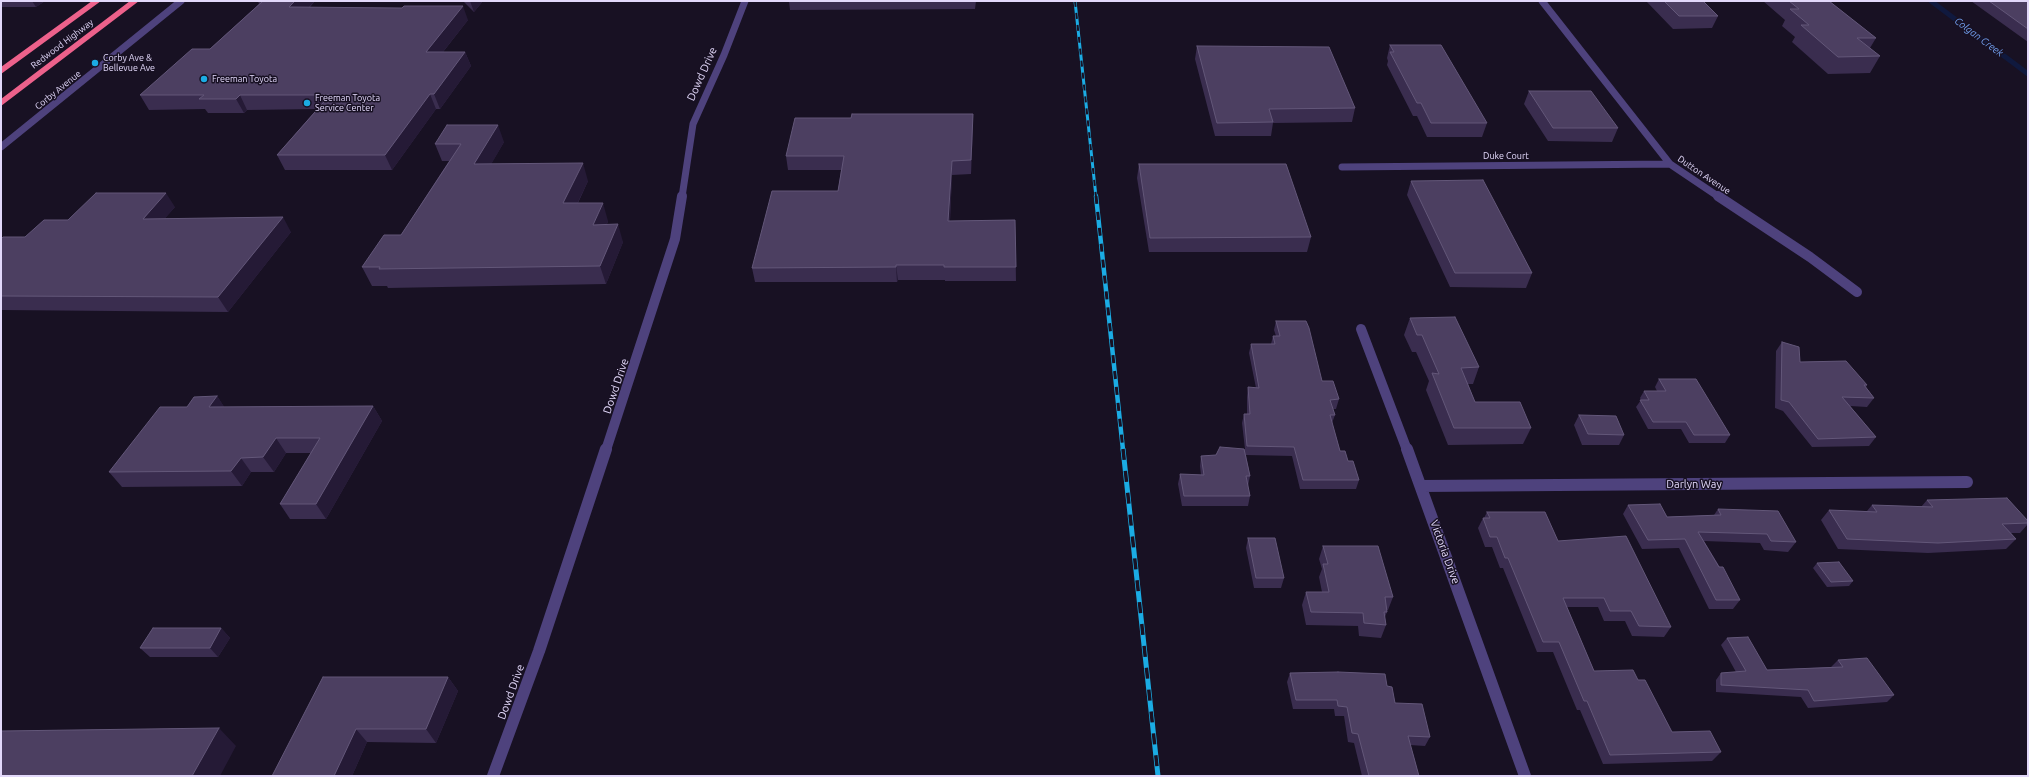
<!DOCTYPE html>
<style>
body{margin:0}
#map{position:relative;width:2029px;height:777px;overflow:hidden;background:#181123;font-family:Ubuntu,sans-serif}
canvas{display:block}
.frame{position:absolute;inset:0;border:2px solid #e2d8fa;pointer-events:none}
</style>
<div id="map">
<canvas width="2029" height="777"></canvas>
<div class="frame"></div>
</div>
<script>
const c = document.querySelector('canvas').getContext('2d');
c.lineJoin = 'round';
function poly(rows) {
  const path = new Path2D();
  for (const r of rows) {
    path.moveTo(r[0], r[1]);
    for (let i = 2; i < r.length; i += 2) path.lineTo(r[i], r[i + 1]);
  }
  return path;
}
function trace(path, color, width, dash) {
  c.strokeStyle = color;
  c.lineWidth = width;
  c.lineCap = dash ? 'butt' : 'round';
  c.setLineDash(dash || []);
  c.stroke(path);
}
function fillPath(path, color) {
  c.fillStyle = color;
  c.fill(path, 'evenodd');
}
function drawText(font, color, halo, rows, align = 'center') {
  c.font = font + ' Ubuntu,sans-serif';
  c.lineWidth = 3;
  c.setLineDash([]);
  c.textBaseline = 'middle';
  c.strokeStyle = halo;
  c.fillStyle = color;
  for (const [text, x, y, turn = 0] of rows) {
    c.save();
    c.translate(x, y);
    c.rotate((+turn || 0) * Math.PI / 180);
    c.textAlign = isNaN(turn) ? turn : align;
    if (halo) c.strokeText(text, 0, 0);
    c.fillText(text, 0, 0);
    c.restore();
  }
}
trace(poly([
 [1931,1,2028,74]
]), '#10193e', 5);
trace(poly([
 [1542,1,1670,164,1719,197],
 [1,147,181,1],
 [1342,167,1670,164],
 [682,197,693,124,724,55,745,1]
]), '#4e427d', 7);
trace(poly([
 [1718,196,1810,257,1857,292],
 [1361,329,1407,450],
 [606,450,675,239,682,196]
]), '#4e427d', 10);
trace(poly([
 [1407,449,1525,776],
 [1421,486,1967,482],
 [493,776,539,651,606,449]
]), '#4e427d', 12);
fillPath(poly([
 [92,1,101,1,1,74,1,67,92,1],
 [130,1,139,1,1,106,1,99,130,1]
]), '#ed618b');
const railFar2 = poly([
 [1075,1,1096,197]
]);
const railFar1 = poly([
 [1096,196,1123,450]
]);
const rail = poly([
 [1123,449,1158,776]
]);
trace(railFar2, '#1bace4', 3);
trace(railFar1, '#1bace4', 4.5);
trace(rail, '#1bace4', 5);
trace(railFar2, '#181123', 2, [6]);
trace(railFar1, '#181123', 3, [8]);
trace(rail, '#181123', 3.5, [11]);
fillPath(poly([
 [1,1,45,1,36,7,1,7],
 [258,1,315,1,310,7,468,20,443,52,465,52,471,66,440,109,436,109,392,170,285,170,277,155,317,109,247,110,244,113,208,113,205,109,149,110,140,95,210,49,259,4],
 [463,1,483,1,474,12],
 [789,1,976,1,975,9,790,10],
 [1646,1,1703,1,1718,16,1712,28,1673,29],
 [1763,1,1829,1,1876,38,1870,48,1880,56,1870,73,1828,74,1792,42,1795,37,1782,26,1785,20],
 [1971,1,2028,1,2028,42],
 [1390,45,1487,123,1482,137,1427,137,1417,116,1413,116,1387,65,1388,61,1387,58],
 [1197,46,1355,108,1352,122,1273,123,1271,136,1215,136,1195,59],
 [1529,91,1618,128,1612,142,1548,141,1524,104],
 [973,114,973,127,971,174,952,175,950,221,1015,220,1016,281,945,281,945,280,898,280,897,282,755,282,752,268,838,191,841,170,788,170,786,156,851,118],
 [504,142,491,164,588,181,578,203,608,221,607,224,623,242,606,284,388,288,387,286,372,286,362,267,401,235,449,161,442,161,435,144],
 [1139,164,1311,237,1307,252,1149,252,1137,178],
 [1411,181,1532,273,1526,288,1450,287,1407,195],
 [175,207,165,218,291,232,228,312,1,310,1,239,25,237,68,220],
 [1410,318,1479,367,1473,384,1468,384,1475,402,1531,428,1523,444,1448,445,1426,390,1429,381,1416,352,1412,352,1404,335],
 [1276,321,1322,381,1339,399,1336,409,1333,409,1335,415,1332,423,1340,451,1348,461,1359,480,1356,489,1300,489,1292,456,1246,455,1250,476,1248,486,1250,496,1248,506,1182,506,1178,484,1180,474,1201,475,1200,466,1201,456,1216,455,1245,449,1242,423,1244,414,1247,414,1247,397,1248,387,1256,388,1249,353,1251,344,1271,344,1273,336,1276,336,1274,330],
 [1782,342,1800,362,1867,385,1866,387,1874,398,1867,407,1850,406,1876,437,1869,446,1812,447,1783,411,1775,408,1776,351],
 [1659,379,1730,435,1725,443,1689,443,1681,429,1648,429,1636,407,1641,400,1640,398,1644,391,1657,391,1655,387],
 [217,396,224,407,373,406,382,421,326,519,290,519,280,504,311,453,286,453,274,472,251,472,242,486,122,487,109,472,187,407],
 [1579,415,1624,435,1619,445,1582,445,1574,425],
 [1927,500,2028,521,2028,524,2020,533,2011,533,2016,539,2006,549,1928,553,1838,549,1821,520,1829,510,1867,511,1872,505,1921,507],
 [1628,505,1667,517,1714,515,1718,509,1796,542,1788,552,1764,550,1760,543,1704,541,1740,600,1733,609,1709,609,1679,548,1642,549,1623,514],
 [1487,512,1558,541,1671,627,1664,637,1632,636,1625,621,1604,621,1598,607,1567,607,1594,671,1638,680,1672,732,1721,752,1712,761,1603,764,1580,710,1577,710,1553,652,1537,652,1503,568,1500,568,1492,547,1485,547,1478,528,1483,518,1484,518],
 [1248,538,1284,578,1281,588,1254,588,1246,548],
 [1323,546,1393,597,1388,610,1387,610,1387,612,1385,617,1386,625,1381,638,1359,636,1358,626,1306,625,1302,605,1306,592,1322,592,1319,577,1322,569,1319,559],
 [1817,563,1853,581,1849,586,1827,587,1813,568],
 [221,628,230,638,218,657,150,657,140,648],
 [1727,638,1767,670,1831,667,1838,660,1894,695,1887,702,1808,708,1801,697,1716,692,1716,680,1721,673,1736,672,1721,645],
 [1290,673,1387,686,1395,703,1430,737,1425,746,1410,745,1419,776,1362,776,1354,743,1348,742,1344,716,1335,716,1334,709,1293,709,1287,682],
 [448,677,458,691,436,743,367,742,352,776,272,776]
]), '#3a2d4f');
fillPath(poly([
 [32,1,45,1,36,7],
 [295,1,315,1,296,20,289,7],
 [470,1,483,1,474,12],
 [463,6,468,20,431,67,426,52],
 [465,52,471,66,440,109,434,94],
 [430,94,436,109,392,170,385,155],
 [240,95,247,110,244,113,236,99],
 [973,114,973,127,971,174,971,160],
 [498,125,504,142,481,182,474,164],
 [952,161,952,175,949,235,948,221],
 [583,163,588,181,569,221,563,203],
 [166,193,175,207,152,233,143,219],
 [603,203,608,221,599,243,593,225],
 [283,217,291,232,228,312,218,297],
 [618,224,623,242,606,284,600,266],
 [896,265,898,280,897,282,896,267],
 [217,396,227,411,209,407],
 [373,406,382,421,326,519,316,504],
 [276,438,286,453,274,472,263,457],
 [241,458,251,472,242,486,231,471],
 [221,628,230,638,218,657,210,648],
 [448,677,458,691,436,743,426,729],
 [219,728,236,746,220,776,192,776],
 [356,729,367,742,352,776,334,776]
]), '#251a36');
const building = poly([
 [263,1,295,1,289,7,402,8,404,6,463,6,426,52,465,52,434,94,430,94,385,155,277,155,330,95,240,95,236,99,199,99,204,95,140,95,192,49,210,49,263,1],
 [1664,1,1703,1,1718,16,1679,16,1664,1],
 [1789,1,1829,1,1876,38,1857,38,1880,56,1838,57,1801,25,1809,25,1790,9,1799,9,1789,1],
 [1989,1,2028,1,2028,29,1989,1],
 [1390,45,1441,45,1487,123,1431,123,1421,103,1417,103,1390,52,1394,52,1390,45],
 [1197,46,1329,47,1355,108,1269,109,1273,122,1217,123,1197,46],
 [1529,91,1591,91,1618,128,1553,128,1529,91],
 [852,114,973,114,971,160,952,161,948,221,1015,220,1016,267,944,267,944,265,896,265,896,267,752,268,772,191,838,191,844,156,786,156,795,118,851,118,852,114],
 [447,125,498,125,474,164,583,163,563,203,603,203,593,225,618,224,600,266,379,269,380,267,362,267,384,235,401,235,461,144,435,144,447,125],
 [1139,164,1286,164,1311,237,1150,238,1139,164],
 [1483,180,1532,273,1455,273,1411,181,1483,180],
 [96,193,166,193,143,219,283,217,218,297,1,296,1,239,3,237,25,237,44,220,68,220,96,193],
 [1455,317,1479,367,1461,368,1475,402,1520,402,1531,428,1454,428,1432,373,1439,374,1422,335,1417,335,1410,318,1455,317],
 [1276,321,1306,321,1309,328,1322,381,1333,381,1339,399,1330,400,1335,415,1330,415,1340,451,1345,451,1348,461,1353,461,1359,480,1303,480,1294,447,1247,446,1244,414,1250,414,1248,387,1259,388,1251,344,1275,344,1273,336,1280,336,1276,321],
 [1782,342,1799,347,1800,362,1846,361,1867,385,1864,385,1874,398,1842,397,1876,437,1818,439,1789,402,1781,400,1782,342],
 [1659,379,1696,379,1730,435,1694,435,1686,422,1653,422,1640,400,1649,400,1644,391,1666,391,1659,379],
 [217,396,209,407,373,406,316,504,280,504,320,438,276,438,263,457,241,458,231,471,109,472,160,407,187,407,194,397,217,396],
 [1579,415,1616,416,1624,435,1588,434,1579,415],
 [1220,447,1244,449,1250,476,1246,476,1250,496,1184,496,1180,474,1204,475,1201,456,1216,455,1220,447],
 [2007,498,2028,521,2028,523,2002,524,2016,539,1938,543,1847,539,1829,510,1877,512,1872,505,1933,507,1927,500,2007,498],
 [1660,504,1667,517,1721,515,1718,509,1778,511,1796,542,1771,541,1767,534,1698,532,1719,567,1723,567,1740,600,1716,600,1685,539,1648,540,1628,505,1660,504],
 [1487,512,1545,512,1558,541,1626,536,1671,627,1639,626,1631,611,1610,611,1604,598,1563,598,1594,671,1633,670,1638,680,1645,680,1672,732,1710,731,1721,752,1610,755,1587,701,1584,701,1559,642,1543,642,1508,558,1505,558,1497,537,1490,537,1483,518,1490,518,1487,512],
 [1248,538,1275,538,1284,578,1256,578,1248,538],
 [1323,546,1378,546,1393,597,1385,597,1387,612,1384,612,1386,625,1364,623,1363,613,1311,612,1306,592,1329,592,1323,564,1328,564,1323,546],
 [1839,562,1853,581,1831,582,1817,563,1839,562],
 [153,628,221,628,210,648,140,648,153,628],
 [1748,637,1767,670,1843,667,1838,660,1867,658,1894,695,1814,701,1808,690,1721,685,1721,673,1746,671,1727,638,1748,637],
 [1338,672,1385,674,1387,686,1392,687,1395,703,1422,704,1430,737,1408,736,1419,776,1369,776,1358,734,1352,733,1347,707,1338,706,1337,700,1296,700,1290,673,1338,672],
 [323,677,448,677,426,729,356,729,334,776,272,776,323,677],
 [219,728,192,776,1,776,1,731,219,728]
]);
fillPath(building, '#4c3f61');
trace(building, '#635779', 1);
for (const [x, y, r, color] of [
 [95,63,4,"#1bace4"],
 [204,79,4,"#1bace4"],
 [307,103,4,"#1bace4"]
]) {
  const dot = new Path2D();
  dot.arc(x, y, r, 0, 2 * Math.PI);
  c.fillStyle = color;
  c.fill(dot);
  trace(dot, '#181123', 1.5);
}
drawText('9px', '#e2d8fa', '#181123', [
 ["Redwood Highway",62,44,-37],
 ["Corby Avenue",58,90,-39],
 ["Duke Court",1506,156],
 ["Dutton Avenue",1704,175,34]
]);
drawText('9px', '#e2d8fa', '#181123', [
 ["Corby Ave &",103,58],
 ["Bellevue Ave",103,68],
 ["Freeman Toyota",212,79],
 ["Freeman Toyota",315,98],
 ["Service Center",315,108]
], 'left');
drawText('italic 10px', '#729fef', '#181123', [
 ["Colgan Creek",1979,37,37]
]);
drawText('11px', '#e2d8fa', '#181123', [
 ["Dowd Drive",702,74,-66],
 ["Dowd Drive",616,386,-71],
 ["Darlyn Way",1694,484],
 ["Victoria Drive",1445,552,70],
 ["Dowd Drive",511,692,-70]
]);
</script>
